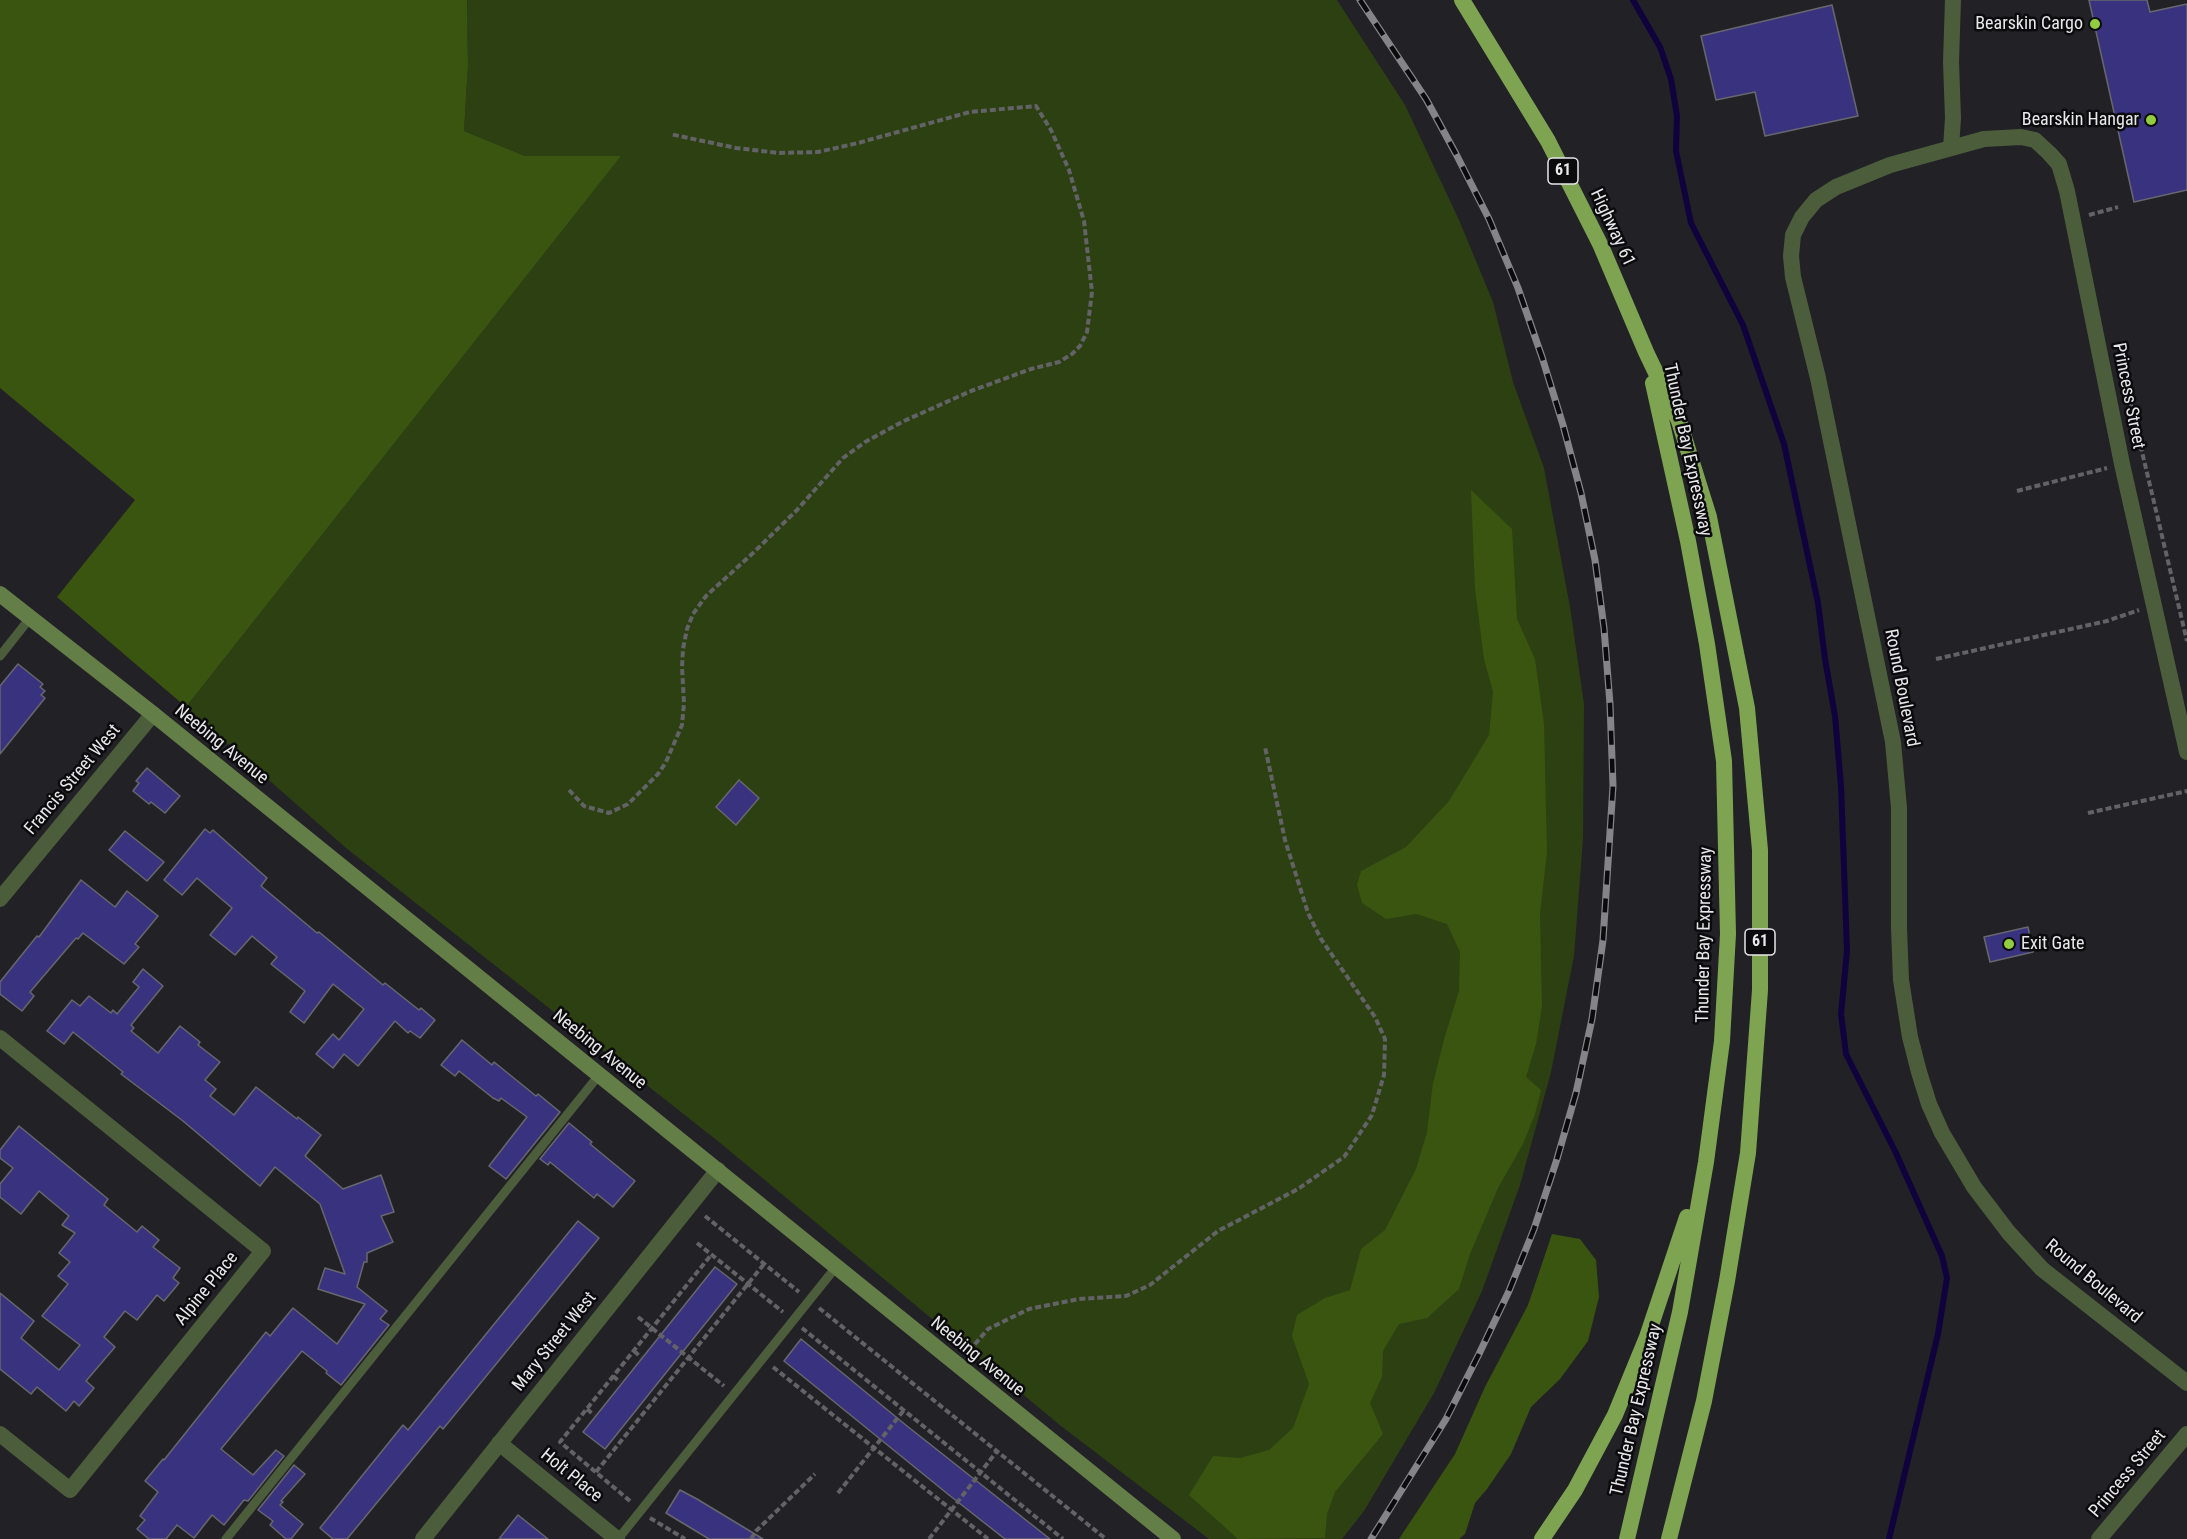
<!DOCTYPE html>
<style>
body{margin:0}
canvas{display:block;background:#212126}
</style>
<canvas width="2187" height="1539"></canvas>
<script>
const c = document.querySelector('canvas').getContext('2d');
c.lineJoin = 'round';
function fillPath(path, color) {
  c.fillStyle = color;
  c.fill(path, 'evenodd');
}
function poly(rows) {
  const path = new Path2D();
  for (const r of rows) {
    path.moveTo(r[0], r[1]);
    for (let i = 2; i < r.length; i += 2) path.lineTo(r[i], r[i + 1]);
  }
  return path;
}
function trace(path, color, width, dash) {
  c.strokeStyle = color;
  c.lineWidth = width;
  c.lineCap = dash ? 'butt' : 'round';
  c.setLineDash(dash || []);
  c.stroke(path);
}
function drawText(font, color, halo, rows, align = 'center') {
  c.font = font + ' "Roboto Condensed",sans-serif';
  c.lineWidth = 5;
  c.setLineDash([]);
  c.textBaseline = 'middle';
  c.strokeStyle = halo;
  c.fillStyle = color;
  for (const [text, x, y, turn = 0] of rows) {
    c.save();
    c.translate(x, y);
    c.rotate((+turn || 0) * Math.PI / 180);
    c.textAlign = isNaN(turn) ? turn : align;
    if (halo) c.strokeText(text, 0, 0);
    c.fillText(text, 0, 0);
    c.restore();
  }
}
fillPath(poly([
 [467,0,1337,0,1405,105,1459,220,1493,302,1513,382,1544,468,1570,607,1584,704,1583,839,1574,956,1551,1072,1520,1185,1482,1291,1434,1393,1364,1511,1342,1539,1209,1539,1061,1426,719,1142,346,848,186,707,620,157,525,156,464,131,468,66]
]), '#2c4012');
fillPath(poly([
 [0,0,467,0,468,66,464,131,525,156,621,156,186,707,57,597,135,500,0,388],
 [1471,490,1512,529,1517,619,1535,659,1544,724,1547,852,1540,914,1542,1007,1536,1044,1526,1077,1541,1090,1535,1114,1523,1144,1498,1188,1470,1254,1459,1289,1427,1318,1399,1324,1383,1351,1382,1377,1370,1403,1383,1434,1335,1492,1327,1514,1325,1538,1238,1539,1189,1495,1213,1456,1240,1458,1269,1450,1293,1428,1309,1384,1292,1336,1297,1315,1325,1298,1350,1290,1361,1249,1385,1230,1416,1169,1427,1132,1433,1083,1445,1036,1459,991,1460,952,1447,924,1416,914,1386,919,1362,903,1357,885,1361,871,1406,847,1449,801,1489,735,1493,692,1484,659,1475,589],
 [1552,1234,1580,1239,1596,1260,1599,1297,1588,1341,1560,1379,1531,1407,1511,1454,1487,1489,1475,1503,1465,1534,1459,1539,1399,1539,1455,1454,1485,1387,1528,1305]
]), '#39550f');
trace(poly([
 [1633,0,1660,47,1671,79,1677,116,1676,151,1691,223,1743,325,1784,444,1818,603,1825,659,1835,716,1841,786,1847,951,1841,1014,1846,1054,1895,1151,1942,1256,1947,1278,1938,1334,1889,1539]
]), '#10023c', 6);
const building = poly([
 [2089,0,2147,0,2150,12,2187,4,2187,190,2134,202,2089,0],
 [1832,5,1858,116,1765,136,1755,92,1716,100,1701,36,1832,5],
 [18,664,43,684,40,687,45,691,41,695,45,698,0,754,0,686,18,664],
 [147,768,180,796,165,813,151,802,149,804,133,791,139,783,136,781,147,768],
 [739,780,759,798,736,825,716,807,739,780],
 [205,829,210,833,213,830,267,878,261,886,317,933,319,932,383,985,385,983,419,1010,421,1008,435,1020,420,1038,410,1031,408,1033,395,1021,358,1066,344,1054,333,1068,316,1054,333,1034,339,1040,364,1009,333,984,304,1023,290,1012,305,991,271,964,277,957,252,936,235,955,210,935,232,908,197,878,182,895,164,880,205,829],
 [125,831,164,862,147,881,109,850,125,831],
 [81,880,115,907,127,891,158,916,135,944,139,947,124,964,83,933,78,939,76,938,30,992,34,996,22,1011,0,994,0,982,37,936,39,937,81,880],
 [2028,927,2033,952,1990,962,1984,937,2028,927],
 [143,969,163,986,131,1025,134,1028,131,1031,158,1053,180,1026,200,1042,198,1045,220,1062,205,1080,216,1089,210,1096,234,1115,256,1087,297,1119,298,1117,321,1135,305,1156,343,1189,381,1175,394,1212,381,1216,393,1242,367,1253,367,1262,364,1262,357,1287,387,1311,380,1319,389,1325,341,1385,326,1373,327,1371,302,1351,221,1449,253,1475,276,1450,284,1456,248,1501,244,1500,224,1525,212,1515,194,1538,177,1525,166,1539,149,1539,137,1529,145,1520,140,1516,158,1492,145,1481,163,1459,164,1460,266,1332,270,1336,293,1308,337,1344,365,1304,318,1289,325,1268,345,1274,320,1204,275,1167,260,1186,183,1121,121,1074,123,1072,73,1032,64,1044,47,1031,72,1000,80,1006,89,996,111,1013,113,1010,117,1014,139,987,133,982,143,969],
 [462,1040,492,1065,494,1062,536,1096,538,1094,560,1112,506,1179,489,1166,527,1117,501,1098,499,1101,493,1098,459,1071,455,1076,441,1065,462,1040],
 [569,1123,592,1142,590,1144,635,1181,613,1207,597,1194,594,1198,550,1162,548,1165,540,1159,569,1123],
 [19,1126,108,1199,104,1205,137,1232,142,1226,159,1240,153,1247,180,1268,173,1278,179,1283,164,1301,157,1295,137,1320,125,1311,104,1337,115,1347,86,1381,94,1388,79,1406,74,1401,66,1411,37,1387,31,1394,0,1369,0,1293,34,1321,21,1338,59,1370,80,1345,42,1316,68,1284,58,1276,70,1262,59,1253,75,1233,62,1225,69,1216,39,1191,21,1214,0,1197,0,1184,13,1168,0,1158,0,1150,19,1126],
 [578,1221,599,1238,443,1429,440,1426,347,1539,333,1539,320,1528,403,1425,408,1430,578,1221],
 [715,1267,737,1284,605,1449,583,1432,715,1267],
 [801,1339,907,1426,1050,1539,1005,1539,949,1495,784,1361,801,1339],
 [294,1465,305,1474,281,1501,283,1502,280,1505,303,1524,291,1539,286,1539,270,1525,273,1521,258,1510,294,1465],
 [680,1490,697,1499,763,1539,709,1539,666,1513,680,1490],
 [518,1515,548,1539,499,1539,518,1515]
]);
fillPath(building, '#39327f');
trace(building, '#67676d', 1.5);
trace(poly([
 [2089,215,2118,207],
 [2128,393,2187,641],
 [2017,491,2107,468],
 [1936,659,2107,621,2139,610],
 [569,790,584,806,609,813,628,804,658,774,666,762,682,725,684,703,682,667,683,649,687,629,693,614,706,596,753,553,797,510,843,458,865,442,904,421,971,391,1031,369,1059,362,1072,354,1080,346,1087,332,1092,292,1084,221,1069,170,1051,130,1036,106,970,112,858,143,818,152,779,153,736,148,670,134],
 [2088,813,2187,791],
 [705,1216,799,1292],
 [697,1243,783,1312],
 [819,1308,1106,1539],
 [638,1317,724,1386],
 [802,1328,1063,1539],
 [634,1351,641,1357],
 [969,1351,988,1329,1029,1309,1079,1299,1126,1296,1150,1285,1218,1231,1298,1189,1344,1157,1372,1115,1384,1075,1385,1039,1375,1017,1321,939,1308,913,1285,840,1265,747],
 [773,1367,988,1539],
 [613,1376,620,1382],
 [587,1409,594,1415],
 [596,1472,764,1264],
 [838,1493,904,1410],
 [630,1501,560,1442,711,1255],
 [650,1518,685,1539],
 [751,1539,756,1531,815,1474],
 [929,1539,997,1451]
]), '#636367', 4, [6, 3]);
trace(poly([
 [0,656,30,618],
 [226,1539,599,1075],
 [618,1539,836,1267]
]), '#4c5d3b', 9);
trace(poly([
 [1951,148,1953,118,1951,62,1953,0],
 [2187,752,2122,464,2067,191,2059,164,2049,153,2035,140,2021,137,1984,139,1890,165,1836,187,1816,200,1802,217,1793,235,1791,256,1793,277,1818,378,1893,742,1899,808,1899,928,1901,980,1910,1037,1919,1072,1929,1104,1942,1133,1974,1187,2009,1233,2042,1269,2187,1383],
 [0,899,153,714],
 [0,1038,263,1251,70,1490,0,1434],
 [499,1443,617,1539],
 [423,1539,718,1170],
 [2099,1539,2187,1434]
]), '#4c5d3b', 16);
trace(poly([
 [0,594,153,714,1173,1539]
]), '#647e47', 16);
trace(poly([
 [1462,0,1548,141,1601,246,1646,352,1679,421,1709,517,1747,708,1760,850,1760,990,1748,1153,1727,1281,1704,1401,1669,1539],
 [1542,1539,1575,1490,1615,1415,1647,1337,1687,1217],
 [1627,1539,1680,1312,1706,1162,1722,1041,1728,934,1724,761,1707,644,1688,541,1653,383]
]), '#7ea452', 16);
const rail = poly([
 [1360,0,1426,99,1456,154,1489,219,1518,288,1542,357,1563,425,1581,493,1595,560,1604,628,1610,704,1613,786,1603,940,1592,1019,1576,1093,1557,1159,1534,1229,1509,1291,1479,1354,1446,1419,1371,1539]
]);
trace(rail, '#858589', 7);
trace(rail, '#0b0b0d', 4.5, [14]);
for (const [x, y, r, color] of [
 [2095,24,6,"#92cd3f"],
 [2151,120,6,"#92cd3f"],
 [2009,944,6,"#92cd3f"]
]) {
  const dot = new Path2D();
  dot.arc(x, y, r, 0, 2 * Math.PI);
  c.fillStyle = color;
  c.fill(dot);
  trace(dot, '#0b0b0d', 2);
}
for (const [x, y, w] of [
 [1563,171,30],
 [1760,942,30]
]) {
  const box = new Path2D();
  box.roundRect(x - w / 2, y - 13, w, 26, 4.5);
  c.fillStyle = '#0b0b0d';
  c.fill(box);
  trace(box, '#e8e8eb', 1.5);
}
drawText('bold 16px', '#e8e8eb', null, [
 ["61",1563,171],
 ["61",1760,942]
]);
drawText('18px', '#e8e8eb', '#0b0b0d', [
 ["Bearskin Cargo",2083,24],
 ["Bearskin Hangar",2139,120],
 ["Exit Gate",2021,944,"left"]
], 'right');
drawText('18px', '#e8e8eb', '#0b0b0d', [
 ["Highway 61",1612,228,65],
 ["Princess Street",2128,396,79],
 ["Thunder Bay Expressway",1687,450,78],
 ["Round Boulevard",1901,688,79],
 ["Neebing Avenue",221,745,39],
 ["Francis Street West",73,780,-50],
 ["Thunder Bay Expressway",1705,935,-89],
 ["Neebing Avenue",599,1050,39],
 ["Round Boulevard",2093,1282,40],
 ["Alpine Place",207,1289,-51],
 ["Mary Street West",555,1342,-51],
 ["Neebing Avenue",977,1357,39],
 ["Thunder Bay Expressway",1637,1410,-77],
 ["Princess Street",2128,1474,-50],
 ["Holt Place",571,1476,39]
]);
</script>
